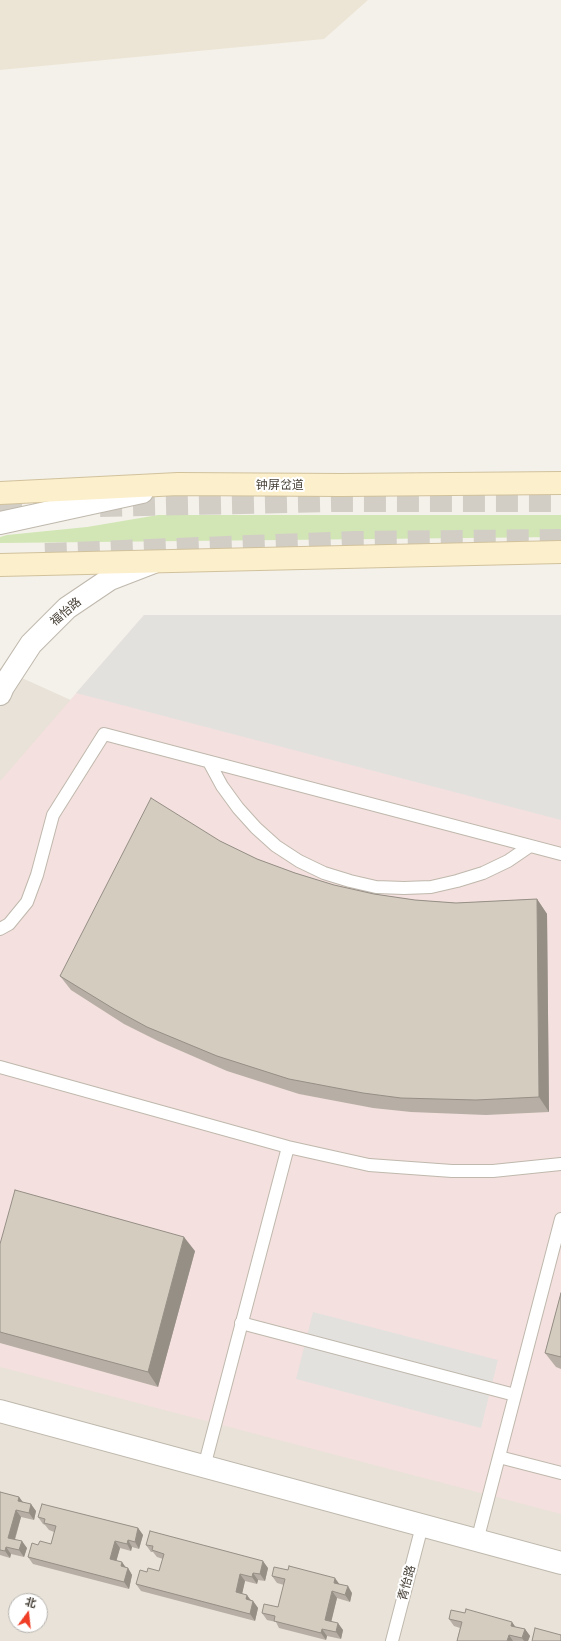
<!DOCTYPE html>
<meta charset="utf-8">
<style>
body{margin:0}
#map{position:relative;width:561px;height:1641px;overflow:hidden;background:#f4f1ea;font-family:Montserrat,"Noto Sans SC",sans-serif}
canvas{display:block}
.north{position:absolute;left:8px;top:1593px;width:40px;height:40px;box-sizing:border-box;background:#fff;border:1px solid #b6b3af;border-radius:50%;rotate:15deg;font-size:11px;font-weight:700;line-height:16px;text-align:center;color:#484138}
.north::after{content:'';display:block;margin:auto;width:14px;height:18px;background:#ef3d26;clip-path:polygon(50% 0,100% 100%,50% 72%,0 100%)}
</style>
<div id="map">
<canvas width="561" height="1641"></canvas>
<div class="north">北</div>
</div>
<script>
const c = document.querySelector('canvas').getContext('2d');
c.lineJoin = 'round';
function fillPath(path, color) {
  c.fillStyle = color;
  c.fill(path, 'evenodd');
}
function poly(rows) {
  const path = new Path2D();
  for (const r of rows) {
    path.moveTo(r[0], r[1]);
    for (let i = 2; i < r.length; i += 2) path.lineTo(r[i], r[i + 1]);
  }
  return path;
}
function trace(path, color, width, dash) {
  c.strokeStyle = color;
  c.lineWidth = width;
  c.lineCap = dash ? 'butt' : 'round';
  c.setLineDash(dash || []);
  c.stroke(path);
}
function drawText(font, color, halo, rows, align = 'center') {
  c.font = font + ' Montserrat,"Noto Sans SC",sans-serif';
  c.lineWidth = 4;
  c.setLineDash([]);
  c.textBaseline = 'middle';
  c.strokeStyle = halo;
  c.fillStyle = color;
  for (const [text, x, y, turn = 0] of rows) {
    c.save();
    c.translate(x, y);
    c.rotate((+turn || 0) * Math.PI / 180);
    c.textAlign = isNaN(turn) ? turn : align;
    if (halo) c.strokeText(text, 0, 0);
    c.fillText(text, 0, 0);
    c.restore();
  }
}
fillPath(poly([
 [0,668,503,896,561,884,561,1641,0,1641],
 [16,1601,40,1601,40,1625,16,1625]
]), '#e8e2d8');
fillPath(poly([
 [0,0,368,0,324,39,0,70]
]), '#ece5d5');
fillPath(poly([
 [144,615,561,615,561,1514,0,1367,0,781]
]), '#f4e0de');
fillPath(poly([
 [158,515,561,515,561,537,0,543,0,537,7,535,87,527]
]), '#d2e6b5');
fillPath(poly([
 [144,615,561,615,561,820,76,693],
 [313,1312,498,1360,481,1428,296,1379]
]), '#e3e1de');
trace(poly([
 [0,506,56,506],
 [100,506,332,501,561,501],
 [45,554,355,542,561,540]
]), '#d2cec6', 22, [22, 11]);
const service = poly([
 [209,762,222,786,238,808,256,828,276,846,299,861,324,873,350,881,376,887,404,888,431,887,457,881,483,873,508,861,530,846],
 [0,929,9,924,27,902,37,875,53,815,104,734,561,854],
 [0,1067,288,1147,369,1165,452,1171,493,1171,561,1164],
 [241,1323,515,1395],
 [499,1457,561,1473],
 [204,1467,288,1147],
 [477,1541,561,1219],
 [392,1641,422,1526]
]);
const minor = poly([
 [0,523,142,492],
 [0,694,3,687,31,644,67,608,110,579,154,562],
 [0,1411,561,1563]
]);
const secondary = poly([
 [0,493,178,484,341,485,561,483],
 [0,565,561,552]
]);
trace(service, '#bfb8ad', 14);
trace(minor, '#bfb8ad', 24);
trace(secondary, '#d1c29c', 24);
trace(service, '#fff', 12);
trace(minor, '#fff', 22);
trace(secondary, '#fcefcc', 22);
fillPath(poly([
 [220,841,257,859,295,873,334,885,374,894,415,900,456,903,537,899,547,914,549,1112,486,1115,411,1112,373,1108,299,1094,227,1071,158,1041,124,1024,71,990,60,976],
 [0,1244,195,1251,158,1387,0,1343],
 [561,1293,561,1369,556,1367,545,1353],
 [0,1492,19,1497,23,1502,36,1511,34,1520,21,1517,15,1540,27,1548,24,1557,11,1554,10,1558,0,1555],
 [38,1517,138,1528,143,1535,139,1549,132,1547,131,1551,120,1548,116,1561,126,1568,128,1568,132,1575,129,1589,33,1564,28,1557,38,1545,51,1544,54,1532,49,1530,45,1525,43,1524],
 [146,1545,268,1568,265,1581,258,1580,257,1584,245,1581,242,1593,251,1600,253,1601,258,1608,255,1621,141,1591,136,1584,147,1572,159,1571,163,1559,157,1557,153,1552,151,1552],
 [272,1576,339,1584,352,1593,350,1602,337,1598,331,1621,343,1630,341,1639,327,1636,326,1640,279,1628,276,1622,267,1620,262,1613,278,1607,284,1585,277,1583],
 [449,1619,516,1627,525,1629,530,1636,528,1641,457,1641,460,1628,454,1626]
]), '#b7afa5');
fillPath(poly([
 [537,899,547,914,549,1112,539,1097],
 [184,1237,195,1251,158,1387,148,1372],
 [19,1497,24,1504,18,1501],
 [31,1504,36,1511,34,1520,29,1513],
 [16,1510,21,1517,13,1545,8,1538],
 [138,1528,143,1535,139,1549,135,1542],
 [128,1540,132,1547,131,1551,127,1544],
 [22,1541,27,1548,24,1557,19,1550],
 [115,1541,120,1548,115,1566,110,1559],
 [6,1547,11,1554,10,1558,5,1551],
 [263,1561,268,1568,265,1581,260,1574],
 [122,1562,127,1569,121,1566],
 [128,1568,132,1575,129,1589,124,1582],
 [253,1573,258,1580,257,1584,252,1577],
 [240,1574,245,1581,241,1599,236,1592],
 [335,1578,340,1585,334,1583],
 [348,1586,352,1593,350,1602,345,1595],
 [332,1591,337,1598,330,1627,325,1620],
 [247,1595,252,1602,246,1599],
 [253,1601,258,1608,255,1621,250,1614],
 [512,1622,517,1629,511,1626],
 [338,1623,343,1630,341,1639,336,1632],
 [322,1629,327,1636,326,1640,321,1633],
 [525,1629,530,1636,528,1641,524,1641,522,1638],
 [509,1635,513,1641,507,1641]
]), '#958f86');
const building = poly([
 [151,798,220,841,257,859,295,873,334,885,374,894,415,900,456,903,537,899,539,1097,476,1100,401,1098,363,1093,289,1079,217,1056,147,1027,114,1009,60,976,151,798],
 [15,1190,184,1237,148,1372,0,1332,0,1244,15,1190],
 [561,1293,561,1357,545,1353,561,1293],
 [0,1492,19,1497,18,1501,31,1504,29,1513,16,1510,8,1538,22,1541,19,1550,6,1547,5,1551,0,1550,0,1492],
 [42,1504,138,1528,135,1542,128,1540,127,1544,115,1541,110,1559,122,1562,121,1566,128,1568,124,1582,28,1557,32,1543,38,1545,40,1541,51,1544,56,1526,44,1523,45,1519,38,1517,42,1504],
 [150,1531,263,1561,260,1574,253,1573,252,1577,240,1574,236,1592,247,1595,246,1599,253,1601,250,1614,136,1584,140,1570,147,1572,148,1568,159,1571,164,1554,152,1550,153,1546,146,1545,150,1531],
 [289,1566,335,1578,334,1583,348,1586,345,1595,332,1591,325,1620,338,1623,336,1632,322,1629,321,1633,274,1621,275,1616,262,1613,264,1604,278,1607,285,1579,272,1576,274,1567,288,1570,289,1566],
 [466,1609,512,1622,511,1626,525,1629,522,1638,509,1635,507,1641,457,1641,462,1622,449,1619,451,1610,465,1613,466,1609],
 [535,1628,561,1635,561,1641,532,1641,535,1628]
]);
fillPath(building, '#d5ccc0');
trace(building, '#958f86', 1);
drawText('12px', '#484138', '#fff', [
 ["钟屏岔道",280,485],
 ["福怡路",66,612,-40],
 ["青怡路",407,1583,-75]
]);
</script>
